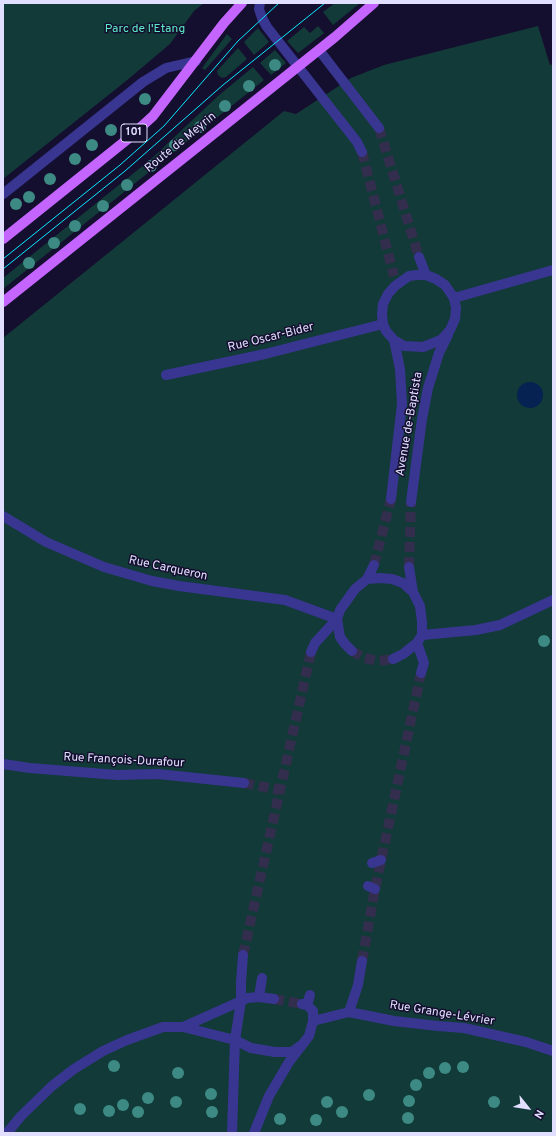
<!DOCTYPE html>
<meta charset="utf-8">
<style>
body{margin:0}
#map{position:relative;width:556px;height:1136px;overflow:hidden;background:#150f2f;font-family:Overpass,sans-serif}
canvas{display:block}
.frame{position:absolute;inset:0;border:4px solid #e1deff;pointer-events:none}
.north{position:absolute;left:508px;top:1088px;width:40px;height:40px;-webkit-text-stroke:3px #150f2f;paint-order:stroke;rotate:120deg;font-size:11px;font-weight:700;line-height:16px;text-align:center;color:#e1deff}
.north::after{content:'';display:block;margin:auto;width:14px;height:18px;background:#e1deff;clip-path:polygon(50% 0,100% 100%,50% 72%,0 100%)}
</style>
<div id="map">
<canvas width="556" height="1136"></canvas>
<div class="frame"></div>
<div class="north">N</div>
</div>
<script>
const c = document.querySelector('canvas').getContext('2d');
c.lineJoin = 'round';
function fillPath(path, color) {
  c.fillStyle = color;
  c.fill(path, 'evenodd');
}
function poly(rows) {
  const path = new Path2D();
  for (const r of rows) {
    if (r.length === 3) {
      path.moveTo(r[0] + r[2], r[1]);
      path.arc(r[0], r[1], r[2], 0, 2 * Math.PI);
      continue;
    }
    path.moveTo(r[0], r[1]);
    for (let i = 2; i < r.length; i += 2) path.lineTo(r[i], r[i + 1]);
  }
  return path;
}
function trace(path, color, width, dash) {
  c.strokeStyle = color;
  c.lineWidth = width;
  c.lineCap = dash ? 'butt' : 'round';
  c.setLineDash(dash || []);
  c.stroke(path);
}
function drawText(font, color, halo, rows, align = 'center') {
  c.font = font + ' Overpass,sans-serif';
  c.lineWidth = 3;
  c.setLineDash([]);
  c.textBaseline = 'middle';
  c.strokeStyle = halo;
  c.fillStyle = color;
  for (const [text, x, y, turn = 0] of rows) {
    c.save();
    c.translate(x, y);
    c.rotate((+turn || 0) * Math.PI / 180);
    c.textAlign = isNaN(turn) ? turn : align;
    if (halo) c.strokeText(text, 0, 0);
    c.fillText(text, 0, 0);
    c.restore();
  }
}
fillPath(poly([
 [3,3,204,3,194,11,170,44,126,81,3,179],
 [335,3,360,3,333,25,323,12],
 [318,26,324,33,298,53,287,41,304,27,310,33],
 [538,26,550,65,553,64,553,1133,3,1133,3,338,284,111,296,114,351,78,384,65],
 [258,28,269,42,254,55,244,42],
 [227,34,232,39,205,70,202,68],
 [238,48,247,59,226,77,222,78,218,75,217,71],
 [275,50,286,63,271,75,260,63],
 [253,67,264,80,3,289,3,278,150,160,218,96]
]), '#123a38');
fillPath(poly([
 [530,395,13]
]), '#062252');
trace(poly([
 [244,783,280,790]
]), '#342e4e', 10, [10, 5]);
trace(poly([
 [379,128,419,257],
 [362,152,394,276],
 [374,565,391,499],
 [409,567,411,502],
 [352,651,364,658,378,661,393,659],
 [243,955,311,652],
 [362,961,375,889,421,673],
 [274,999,302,1004]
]), '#342e4e', 10, [10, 5]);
trace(poly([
 [372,863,381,860],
 [368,886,375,889],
 [259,997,262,978],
 [307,1005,310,995]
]), '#393692', 10);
trace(poly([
 [3,194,143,82,166,68,196,61],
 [454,298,553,270],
 [166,375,265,354,383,324],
 [3,516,46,542,104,567,152,581,179,586,285,600,337,619],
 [422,635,476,630,500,625,553,600],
 [3,764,30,768,117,775,158,774,244,783],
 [349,1012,394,1021,438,1026,464,1028,526,1042,553,1051],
 [183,1027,241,1001],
 [7,1133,21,1116,52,1086,74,1069,103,1051,127,1040,163,1027,183,1027,235,1040]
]), '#393692', 10);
trace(poly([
 [260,3,259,9,262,18,267,27,357,142,362,152],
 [319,50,379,128],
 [419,257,426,275],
 [417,275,426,275,436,279,445,285,454,298,456,308,455,319,450,330,441,340,423,347,404,346,394,340,386,331,383,324,382,315,383,304,388,294,395,286,409,276,417,275],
 [391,499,402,404,400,369,394,340],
 [411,502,422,419,428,388,439,353,448,335],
 [409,567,413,592],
 [367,579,374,565],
 [417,643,424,663,421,673],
 [352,651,345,644,340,637,337,619,340,610,355,589,367,579,380,578,392,579,403,583,413,592,420,606,422,622,422,635,417,643,403,654,393,659],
 [311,652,315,643,337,619],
 [241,1001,247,998,259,997,274,999],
 [313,1021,349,1012,358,985,362,961],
 [235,1040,251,1048,275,1052,292,1052,300,1046],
 [232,1133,235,1040,241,1001,241,983,243,955],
 [254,1133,269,1096,289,1062,309,1036,313,1021,313,1011,307,1005,302,1004]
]), '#393692', 10);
trace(poly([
 [3,239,129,138,153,116,224,23,242,3],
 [3,302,335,37,374,3]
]), '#c465ff', 10);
trace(poly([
 [3,259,120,165,146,142,164,126,238,41,279,3],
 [3,269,125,171,223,85,325,3]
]), '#0ae9ff', 1);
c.fillStyle = '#3d8983';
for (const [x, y] of [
 [275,65],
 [249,86],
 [145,99],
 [225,106],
 [200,127],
 [111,130],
 [92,145],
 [175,145],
 [75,159],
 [151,166],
 [50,179],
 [127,185],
 [29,197],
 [16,204],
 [103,206],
 [75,226],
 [54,243],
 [29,263],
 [544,641],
 [114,1066],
 [463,1067],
 [445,1068],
 [178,1073],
 [429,1073],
 [416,1085],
 [211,1094],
 [369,1095],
 [148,1098],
 [409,1101],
 [176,1102],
 [327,1102],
 [494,1102],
 [123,1105],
 [80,1109],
 [109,1111],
 [138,1112],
 [212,1112],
 [342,1112],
 [408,1118],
 [280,1119],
 [316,1120]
]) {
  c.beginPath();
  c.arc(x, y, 6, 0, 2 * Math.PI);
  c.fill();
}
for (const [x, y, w] of [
 [134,133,26]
]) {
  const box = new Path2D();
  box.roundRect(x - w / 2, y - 9, w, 18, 3);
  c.fillStyle = '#150f2f';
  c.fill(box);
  trace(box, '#e1deff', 1);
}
drawText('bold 11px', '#e1deff', null, [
 ["101",134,133]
]);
drawText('12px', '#5decc7', '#150f2f', [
 ["Parc de l'Etang",145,30]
]);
drawText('12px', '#e1deff', '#150f2f', [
 ["Route de Meyrin",181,143,-39],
 ["Rue Oscar-Bider",271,338,-14],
 ["Avenue de-Baptista",410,424,-80],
 ["Rue Carqueron",168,569,12],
 ["Rue François-Durafour",124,761,3],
 ["Rue Grange-Lévrier",442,1014,9]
]);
</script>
